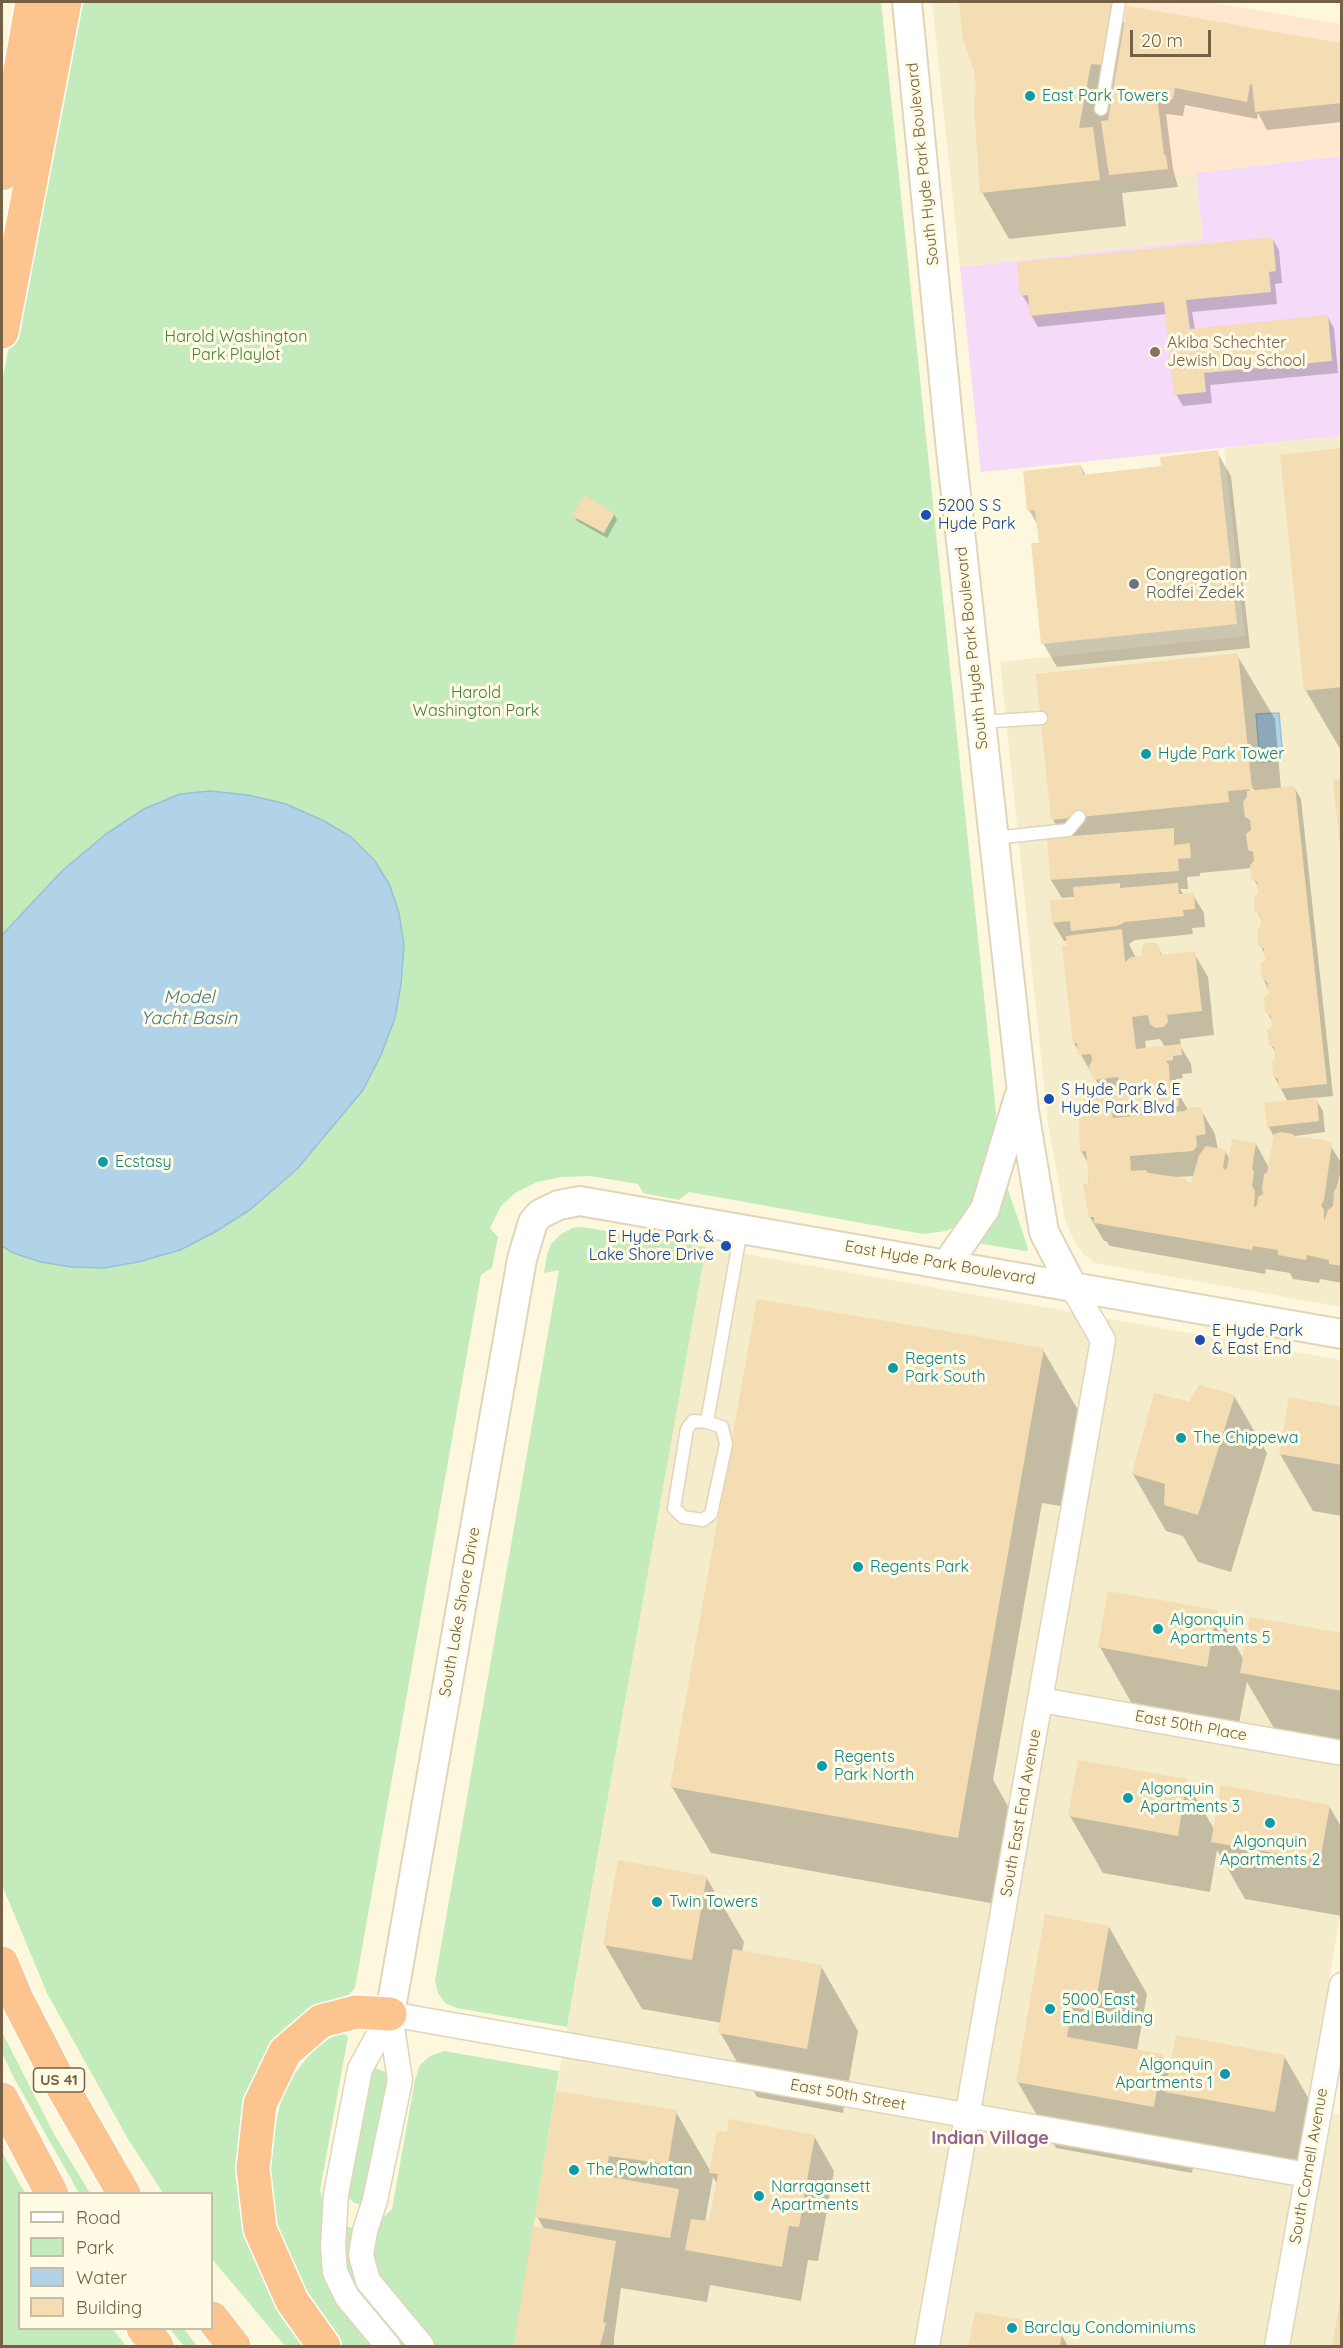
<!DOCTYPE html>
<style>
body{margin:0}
#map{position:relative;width:1343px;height:2348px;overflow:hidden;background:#fdf8dd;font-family:Quicksand,sans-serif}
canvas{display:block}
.frame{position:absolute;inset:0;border:3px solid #736045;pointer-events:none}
.legend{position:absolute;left:18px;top:2192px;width:195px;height:138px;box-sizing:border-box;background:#fffbe4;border:2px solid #c7bda4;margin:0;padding:8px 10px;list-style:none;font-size:18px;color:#736045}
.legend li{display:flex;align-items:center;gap:12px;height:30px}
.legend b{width:30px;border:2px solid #c7bda4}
.scale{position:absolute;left:1130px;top:30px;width:81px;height:27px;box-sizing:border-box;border:3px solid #736045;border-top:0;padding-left:8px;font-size:18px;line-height:21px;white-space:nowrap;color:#736045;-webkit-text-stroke:4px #fffbe4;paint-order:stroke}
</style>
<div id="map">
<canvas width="1343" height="2348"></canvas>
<div class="frame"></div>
<ul class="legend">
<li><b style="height:8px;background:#fff"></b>Road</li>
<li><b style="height:16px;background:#c4ebbb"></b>Park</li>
<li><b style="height:16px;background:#b1d3e7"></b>Water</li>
<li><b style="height:16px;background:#f4dcb3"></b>Building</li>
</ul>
<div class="scale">20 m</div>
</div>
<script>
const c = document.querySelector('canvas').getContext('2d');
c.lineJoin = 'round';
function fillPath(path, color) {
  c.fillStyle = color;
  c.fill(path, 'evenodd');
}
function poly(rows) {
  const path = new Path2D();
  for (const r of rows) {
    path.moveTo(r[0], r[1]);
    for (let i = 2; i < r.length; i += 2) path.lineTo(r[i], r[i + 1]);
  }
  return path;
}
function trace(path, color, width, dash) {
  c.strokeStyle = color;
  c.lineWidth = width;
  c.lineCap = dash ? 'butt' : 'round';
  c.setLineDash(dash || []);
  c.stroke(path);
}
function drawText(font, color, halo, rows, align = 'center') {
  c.font = font + ' Quicksand,sans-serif';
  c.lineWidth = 6;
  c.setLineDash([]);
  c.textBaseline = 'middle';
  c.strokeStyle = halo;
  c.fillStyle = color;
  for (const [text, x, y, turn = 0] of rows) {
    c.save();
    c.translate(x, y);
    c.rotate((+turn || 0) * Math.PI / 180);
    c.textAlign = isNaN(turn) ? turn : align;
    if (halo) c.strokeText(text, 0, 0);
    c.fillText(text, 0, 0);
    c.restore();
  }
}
fillPath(poly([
 [932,2,1119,2,1104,181,1196,173,1203,240,960,267],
 [1341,436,1341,1307,1095,1263,1083,1254,1072,1237,1065,1219,1048,1124,1000,662,1245,636,1224,448],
 [706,1247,1341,1360,1341,1909,1308,2110,1341,2115,1341,2346,514,2346,556,2091]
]), '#f5eccb');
fillPath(poly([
 [1119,2,1208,2,1341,24,1341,156,1196,173,1104,181,1099,122]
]), '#ffe8cf');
fillPath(poly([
 [1341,156,1341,436,981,472,960,267,1203,240,1196,173]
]), '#f5daf9');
fillPath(poly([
 [77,2,881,2,996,1112,995,1130,974,1207,958,1225,946,1231,923,1234,689,1192,679,1200,643,1193,638,1184,590,1176,562,1177,537,1182,515,1193,501,1206,490,1228,498,1237,492,1268,481,1275,355,1988,348,1995,321,2008,245,2125,307,2346,285,2346,212,2259,212,2194,163,2193,128,2139,47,1993,2,1885,2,382],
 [1006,1184,1027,1245,1028,1250,1025,1251,977,1243],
 [582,1227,706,1247,567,2027,457,2008,445,2003,438,1993,435,1981,559,1270,544,1273,547,1254,551,1244,560,1235,572,1228],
 [2,2032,54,2134,90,2193,79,2193,14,2078,2,2053],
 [337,2033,343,2033,348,2037,320,2190,327,2219,326,2265,378,2346,343,2346,294,2271,280,2242,273,2209,270,2172,273,2136,281,2100,295,2073,313,2050],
 [444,2051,559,2071,514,2346,432,2346,377,2276,369,2251,379,2221,392,2209,415,2080,420,2065,430,2056],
 [375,2068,388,2073,391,2080,363,2202,359,2204,354,2203,349,2198,347,2191,370,2070],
 [2,2152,25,2193,20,2194,20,2328,113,2329,126,2346,2,2346],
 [345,2226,356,2229,413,2346,399,2346,352,2288,342,2261],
 [170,2329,184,2329,197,2346,184,2346]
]), '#c4ebbb');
const water = poly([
 [1279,713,1283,760,1260,762,1256,714,1279,713],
 [210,791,248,795,286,804,324,821,351,837,375,861,390,886,399,913,404,945,401,984,395,1018,381,1055,363,1090,297,1169,251,1209,215,1232,180,1250,138,1262,104,1268,72,1267,41,1262,13,1253,2,1246,2,935,63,870,106,834,144,809,180,794,210,791]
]);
fillPath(water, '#b1d3e7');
trace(water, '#97c0d9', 1.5);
fillPath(poly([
 [961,2,1095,2,1113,4,1125,25,1339,45,1342,50,1342,122,1267,130,1258,113,1257,119,1185,105,1183,116,1166,114,1173,169,1178,187,1122,193,1126,226,1009,239,982,192,977,88,975,69,964,40],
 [1272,238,1279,250,1282,283,1275,284,1277,304,1192,312,1195,330,1327,316,1334,328,1338,373,1210,385,1212,403,1183,406,1176,394,1167,314,1038,327,1031,315,1030,307,1022,295],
 [1342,450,1342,752,1306,691],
 [1217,452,1231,476,1250,648,1057,667,1043,643,1041,544,1039,527,1029,510,1081,466,1086,476,1163,467],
 [614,514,617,520,607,538,577,521,574,516],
 [1237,655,1275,719,1281,789,1294,787,1301,799,1333,1096,1315,1098,1323,1111,1325,1132,1288,1137,1330,1145,1342,1164,1342,1283,1320,1279,1319,1283,1293,1279,1290,1273,1266,1269,1265,1274,1110,1246,1106,1241,1104,1241,1090,1217,1088,1163,1081,1151,1080,1136,1082,1136,1091,1117,1086,1109,1096,1093,1101,1089,1074,1043,1068,941,1064,941,1053,923,1052,902,1075,900,1075,897,1062,898,1051,880,1064,838,1053,820],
 [1249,782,1255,792,1251,792,1247,784],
 [1252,868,1253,878,1259,889,1257,911,1262,921,1260,945,1266,956,1263,978,1270,994,1267,1012,1273,1023,1271,1045,1277,1055,1274,1076,1288,1102,1268,1126,1275,1138,1269,1168,1256,1144,1230,1160,1225,1151,1218,1150,1215,1134,1201,1110,1188,1110,1178,1093,1176,1079,1183,1078,1182,1074,1192,1073,1191,1064,1181,1047,1180,1039,1214,1035,1208,977,1194,953,1163,956,1158,948,1144,957,1136,958,1129,944,1135,940,1193,934,1192,928,1205,927,1204,913,1193,895,1184,895,1180,889,1188,889,1187,877,1200,876,1200,873],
 [1160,1039,1165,1047,1146,1049,1145,1041],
 [1194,1176,1192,1185,1177,1177],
 [1043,1350,1082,1417,1066,1507,1042,1503,993,1780,1012,1813,996,1904,711,1853,672,1787],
 [1234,1396,1267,1453,1231,1572,1198,1562,1183,1536,1166,1531,1133,1474,1190,1404],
 [1342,1408,1342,1516,1313,1511,1280,1454],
 [1216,1611,1244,1660,1342,1634,1342,1742,1275,1730,1247,1682,1239,1723,1132,1704,1100,1647],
 [1186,1781,1214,1829,1329,1806,1342,1828,1342,1916,1245,1899,1217,1850,1210,1892,1103,1873,1070,1816],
 [706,1877,744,1942,742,1952,821,1966,858,2031,843,2113,757,2097,720,2032,722,2023,642,2009,605,1945],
 [1109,1927,1147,1994,1137,2051,1162,2056,1171,2070,1284,2056,1317,2113,1307,2169,1197,2144,1192,2173,1056,2148,1017,2081],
 [557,2092,676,2112,711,2172,814,2136,834,2171,818,2261,808,2260,801,2301,710,2285,707,2302,621,2288,614,2339,614,2346,515,2346,534,2228,544,2229,537,2216],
 [713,2177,717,2184,710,2223,705,2222],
 [1342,2303,1342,2346,1333,2346],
 [976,2314,1052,2327,1056,2333,1061,2334,1068,2346,970,2346]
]), '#0003');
fillPath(poly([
 [959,2,1114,3,1103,65,1091,64,1079,128,1093,127,1100,180,980,193,974,105,976,88,974,70,963,40],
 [1127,6,1340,43,1342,103,1255,112,1252,84,1250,85,1247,102,1175,88,1173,99,1157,96,1164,155,1166,155,1168,169,1109,175,1101,121,1108,120],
 [1273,237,1276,271,1269,272,1271,292,1186,300,1190,329,1328,315,1332,361,1204,373,1206,392,1174,395,1164,302,1030,316,1028,295,1020,296,1017,262],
 [1342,448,1342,687,1304,691,1280,455],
 [1218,450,1237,624,1041,644,1031,543,1039,543,1035,510,1027,511,1023,471,1081,465,1083,475,1161,466,1160,457],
 [584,495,615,513,604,533,572,516],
 [1238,653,1252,789,1228,791,1229,802,1051,820,1036,674],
 [1342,779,1342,847,1340,847,1333,780],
 [1295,786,1327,1084,1279,1089,1278,1079,1273,1076,1272,1062,1275,1058,1274,1047,1269,1045,1267,1030,1272,1026,1271,1016,1265,1012,1264,998,1269,994,1267,982,1262,979,1260,964,1265,960,1264,949,1258,945,1257,930,1261,925,1260,915,1255,912,1254,897,1258,893,1257,882,1251,879,1250,865,1254,861,1253,852,1248,850,1246,834,1251,830,1250,820,1245,817,1243,802,1247,797,1247,791],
 [1174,828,1174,845,1190,843,1191,858,1178,859,1179,871,1050,880,1047,838],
 [1120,883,1120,888,1178,883,1179,894,1194,893,1195,909,1183,910,1184,916,1125,922,1117,926,1071,931,1070,921,1052,923,1050,900,1074,899,1073,887],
 [1122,929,1125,962,1131,957,1142,956,1142,949,1144,944,1155,942,1159,947,1161,955,1195,951,1202,1011,1167,1015,1168,1022,1164,1027,1155,1028,1150,1024,1148,1015,1132,1017,1136,1049,1181,1044,1182,1055,1173,1056,1173,1060,1166,1061,1169,1065,1170,1091,1178,1090,1179,1106,1112,1113,1113,1118,1184,1111,1191,1107,1196,1107,1202,1108,1206,1134,1196,1136,1197,1146,1193,1151,1130,1156,1131,1171,1146,1170,1148,1173,1185,1178,1187,1183,1191,1183,1199,1155,1206,1146,1226,1150,1223,1167,1224,1170,1227,1168,1232,1139,1256,1143,1252,1168,1254,1172,1252,1186,1255,1191,1254,1208,1257,1205,1258,1197,1263,1194,1262,1189,1264,1174,1267,1173,1274,1134,1281,1132,1293,1134,1295,1137,1325,1140,1332,1144,1324,1200,1321,1205,1324,1210,1324,1221,1328,1210,1333,1206,1334,1191,1336,1189,1342,1166,1342,1266,1329,1264,1329,1260,1307,1255,1306,1260,1278,1255,1278,1250,1253,1246,1252,1250,1094,1223,1094,1217,1089,1217,1083,1184,1089,1183,1086,1151,1080,1152,1079,1117,1097,1115,1096,1108,1085,1109,1083,1093,1094,1092,1094,1088,1119,1085,1118,1077,1094,1080,1089,1067,1092,1060,1091,1054,1078,1055,1077,1043,1073,1043,1062,946,1067,946,1066,936],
 [1317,1097,1319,1121,1267,1127,1264,1103],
 [757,1299,1044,1348,958,1838,670,1787],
 [1199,1385,1235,1395,1198,1515,1164,1505,1165,1484,1132,1474,1154,1393,1189,1402],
 [1289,1397,1342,1407,1342,1465,1279,1454],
 [1108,1591,1217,1610,1207,1667,1098,1647],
 [1250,1617,1342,1633,1342,1691,1240,1673],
 [1078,1760,1187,1779,1178,1836,1068,1816],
 [1221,1785,1330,1805,1320,1861,1211,1842],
 [618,1860,707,1876,692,1960,603,1945],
 [1045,1914,1109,1926,1094,2011,1072,2007,1067,2037,1163,2054,1154,2107,1016,2082],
 [733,1949,822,1965,807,2049,718,2033],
 [1176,2035,1285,2055,1275,2112,1165,2092],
 [556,2091,677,2110,668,2164,609,2156,605,2176,679,2189,670,2238,535,2217],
 [729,2119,815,2135,799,2227,789,2226,782,2267,685,2250,691,2219,709,2221,718,2174,709,2173,717,2131,727,2132],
 [533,2226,616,2241,603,2322,606,2323,600,2346,514,2346],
 [1340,2301,1342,2346,1332,2346],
 [975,2312,1053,2325,1052,2331,1062,2333,1060,2346,968,2346]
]), '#f4dcb3');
const service = poly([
 [1101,109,1119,2],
 [980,722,1041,718],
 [994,838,1068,830,1079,817],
 [707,1422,722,1427,726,1444,711,1514,703,1520,683,1517,674,1508,687,1429,693,1421,707,1422,741,1230]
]);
const minor = poly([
 [1041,1700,1342,1753],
 [390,2014,1307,2175],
 [390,2014,400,2080,375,2200,365,2231,361,2255,368,2281,422,2346],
 [388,2346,347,2297,335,2272,333,2246,336,2194,360,2069,390,2014],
 [927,2346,1103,1340,1072,1286],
 [1277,2346,1342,1985]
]);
const tertiary = poly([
 [907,2,950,441,1024,1111,1044,1232,1072,1286],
 [947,1264,985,1209,1019,1097],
 [390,2014,522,1259,533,1222,540,1214,559,1205,580,1201,1342,1334]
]);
const motorway = poly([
 [2,174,32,2],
 [2,332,65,2],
 [2,1963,17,1999,63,2088,124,2194],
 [2,2099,52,2194],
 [212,2318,234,2346],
 [143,2328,157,2346],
 [324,2346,292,2301,260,2229,253,2169,260,2104,285,2052,321,2021,356,2012,390,2014]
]);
trace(service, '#e1d5b9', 15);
trace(minor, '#e1d5b9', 27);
trace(tertiary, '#e1d5b9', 32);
trace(motorway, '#fff', 36);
trace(service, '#fff', 12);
trace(minor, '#fff', 24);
trace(tertiary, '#fff', 28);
trace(motorway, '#fcc48f', 33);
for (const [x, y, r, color] of [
 [1030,96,6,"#0f9aa8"],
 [1155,352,6,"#8d6e63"],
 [926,515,6,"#1a4fb4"],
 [1134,584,6,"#6b7280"],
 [1146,754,6,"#0f9aa8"],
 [1049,1099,6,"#1a4fb4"],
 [103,1162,6,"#0f9aa8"],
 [726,1246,6,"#1a4fb4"],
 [1200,1340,6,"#1a4fb4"],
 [893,1368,6,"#0f9aa8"],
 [1181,1438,6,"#0f9aa8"],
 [858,1567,6,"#0f9aa8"],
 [1158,1629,6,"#0f9aa8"],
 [822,1766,6,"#0f9aa8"],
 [1128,1798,6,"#0f9aa8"],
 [1270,1823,6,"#0f9aa8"],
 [657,1902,6,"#0f9aa8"],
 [1050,2009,6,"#0f9aa8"],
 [1225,2074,6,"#0f9aa8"],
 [574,2170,6,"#0f9aa8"],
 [759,2196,6,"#0f9aa8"],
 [1012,2328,6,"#0f9aa8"]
]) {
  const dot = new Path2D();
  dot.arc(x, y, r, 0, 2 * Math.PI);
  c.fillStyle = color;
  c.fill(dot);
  trace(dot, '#fffbe4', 2);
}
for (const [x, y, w] of [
 [59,2080,51]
]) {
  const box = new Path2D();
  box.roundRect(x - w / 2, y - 12, w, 24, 4.5);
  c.fillStyle = '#fffbe4';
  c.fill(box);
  trace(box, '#736045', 1.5);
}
drawText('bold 15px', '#736045', null, [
 ["US 41",59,2080]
]);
drawText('16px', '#0d838f', '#fffbe4', [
 ["East Park Towers",1042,96],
 ["Hyde Park Tower",1158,754],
 ["Ecstasy",115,1162],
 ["Regents",905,1359],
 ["Park South",905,1377],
 ["The Chippewa",1193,1438],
 ["Regents Park",870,1567],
 ["Algonquin",1170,1620],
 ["Apartments 5",1170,1638],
 ["Regents",834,1757],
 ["Park North",834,1775],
 ["Algonquin",1140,1789],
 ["Apartments 3",1140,1807],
 ["Algonquin",1270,1842,"center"],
 ["Apartments 2",1270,1860,"center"],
 ["Twin Towers",669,1902],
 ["5000 East",1062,2000],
 ["End Building",1062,2018],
 ["Algonquin",1213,2065,"right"],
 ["Apartments 1",1213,2083,"right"],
 ["The Powhatan",586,2170],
 ["Narragansett",771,2187],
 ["Apartments",771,2205],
 ["Barclay Condominiums",1024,2328]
], 'left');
drawText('16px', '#736045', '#fffbe4', [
 ["South Hyde Park Boulevard",923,164,-96],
 ["South Hyde Park Boulevard",972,648,-96],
 ["East Hyde Park Boulevard",940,1263,10],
 ["South Lake Shore Drive",460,1612,-80],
 ["East 50th Place",1191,1726,10],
 ["South East End Avenue",1021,1813,-80],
 ["East 50th Street",848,2095,10],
 ["South Cornell Avenue",1309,2166,-80]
]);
drawText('16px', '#43803f', '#fffbe4', [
 ["Harold Washington",236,337],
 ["Park Playlot",236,355],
 ["Harold",476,693],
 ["Washington Park",476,711]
]);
drawText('16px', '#785e54', '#fffbe4', [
 ["Akiba Schechter",1167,343],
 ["Jewish Day School",1167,361]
], 'left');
drawText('16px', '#164399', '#fffbe4', [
 ["5200 S S",938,506],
 ["Hyde Park",938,524],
 ["S Hyde Park & E",1061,1090],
 ["Hyde Park Blvd",1061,1108],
 ["E Hyde Park &",714,1237,"right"],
 ["Lake Shore Drive",714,1255,"right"],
 ["E Hyde Park",1212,1331],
 ["& East End",1212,1349]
], 'left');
drawText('16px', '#5b616d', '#fffbe4', [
 ["Congregation",1146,575],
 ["Rodfei Zedek",1146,593]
], 'left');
drawText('italic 18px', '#427697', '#fffbe4', [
 ["Model",189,998],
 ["Yacht Basin",189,1019]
]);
drawText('bold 18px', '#915f98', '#fffbe4', [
 ["Indian Village",990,2139]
]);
</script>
